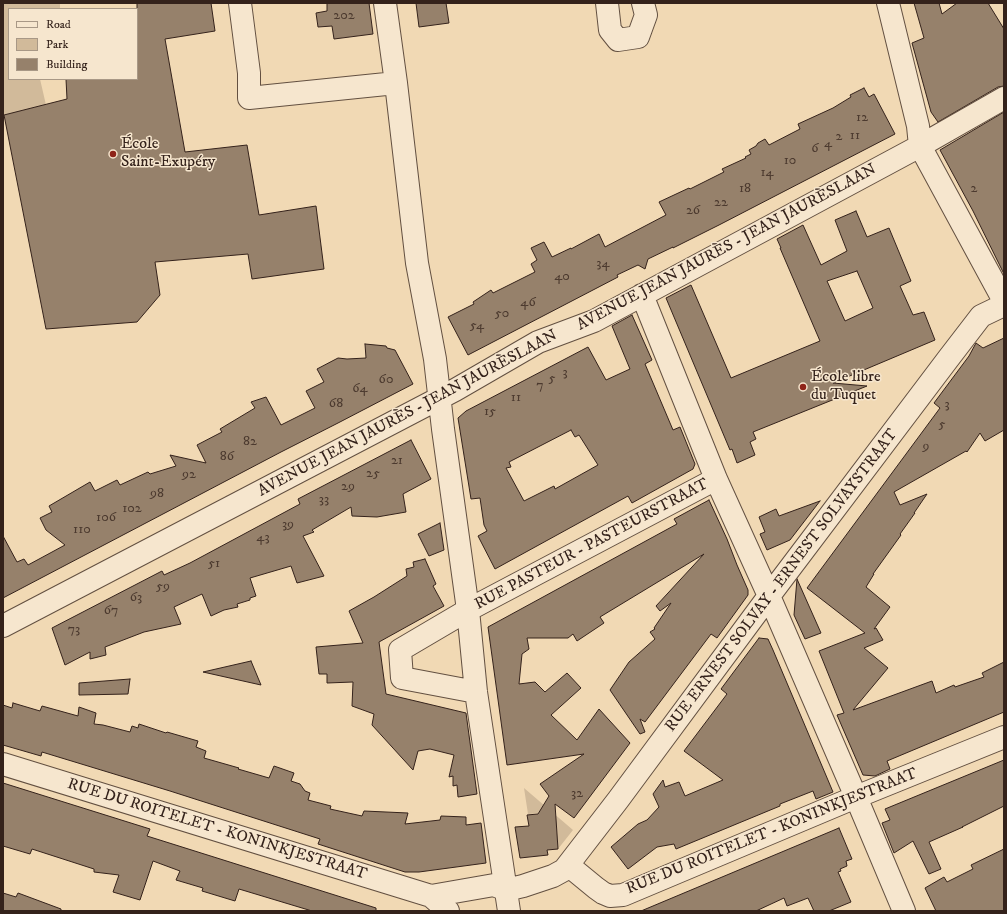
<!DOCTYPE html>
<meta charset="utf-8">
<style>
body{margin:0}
#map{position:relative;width:1007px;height:914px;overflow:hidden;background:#f1d9b4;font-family:"IM FELL DW Pica",serif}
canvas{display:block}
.frame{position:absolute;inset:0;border:4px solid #34221b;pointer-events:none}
.legend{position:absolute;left:8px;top:8px;width:130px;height:72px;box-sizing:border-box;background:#f6e6ce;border:1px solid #a89886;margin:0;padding:5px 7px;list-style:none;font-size:12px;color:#34221b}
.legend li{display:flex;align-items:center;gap:8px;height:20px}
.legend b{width:20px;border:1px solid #a89886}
</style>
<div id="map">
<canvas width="1007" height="914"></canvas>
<div class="frame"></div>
<ul class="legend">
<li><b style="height:5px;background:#f6e6ce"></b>Road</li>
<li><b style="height:11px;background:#d1ba9a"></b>Park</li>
<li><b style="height:11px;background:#96816b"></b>Building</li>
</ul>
</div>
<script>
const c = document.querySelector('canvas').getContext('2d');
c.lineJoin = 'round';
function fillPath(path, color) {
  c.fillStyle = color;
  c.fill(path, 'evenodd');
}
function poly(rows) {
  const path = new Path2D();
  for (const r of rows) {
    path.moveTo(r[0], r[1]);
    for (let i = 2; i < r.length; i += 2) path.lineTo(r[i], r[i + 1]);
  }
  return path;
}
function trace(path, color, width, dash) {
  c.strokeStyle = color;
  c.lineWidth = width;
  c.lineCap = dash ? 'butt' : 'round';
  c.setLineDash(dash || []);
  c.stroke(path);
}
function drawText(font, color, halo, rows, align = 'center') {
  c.font = font + ' "IM FELL DW Pica",serif';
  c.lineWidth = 3;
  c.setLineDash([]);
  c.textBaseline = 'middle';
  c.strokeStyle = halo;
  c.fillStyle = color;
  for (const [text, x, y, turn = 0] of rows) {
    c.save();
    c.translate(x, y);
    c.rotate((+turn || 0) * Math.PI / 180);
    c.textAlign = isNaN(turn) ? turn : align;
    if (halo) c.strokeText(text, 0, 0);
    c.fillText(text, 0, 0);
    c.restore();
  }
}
fillPath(poly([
 [3,3,60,3,60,9,9,9,9,79,40,79,46,105,4,115,3,115],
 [524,788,573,830,558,849,556,825,543,826,543,813,528,814]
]), '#d1ba9a');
const building = poly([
 [137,3,211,3,215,31,165,39,185,152,247,145,259,215,316,206,324,269,252,279,248,254,155,262,160,295,137,322,46,329,4,115,67,99,66,79,137,79,137,3],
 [327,3,369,3,373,34,334,39,332,26,318,27,316,13,327,11,327,3],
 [416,3,446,3,449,23,419,27,416,3],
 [914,3,939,3,942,14,957,3,988,3,1004,29,1004,86,998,87,938,122,931,112,912,43,924,38,914,3],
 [864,88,869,97,874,94,895,134,719,225,673,248,673,247,648,259,645,269,638,265,617,275,618,277,468,355,448,317,474,304,473,302,491,290,493,293,535,272,531,264,537,260,531,248,544,242,552,257,571,248,571,249,599,234,605,247,666,215,659,202,689,188,690,189,724,172,722,169,746,158,745,157,751,154,749,150,756,146,758,143,765,139,769,145,800,129,798,124,833,108,851,97,850,95,864,88],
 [1004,112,1004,274,973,211,940,150,1004,112],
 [856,211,867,237,889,228,911,281,900,286,913,315,924,312,935,340,833,383,867,386,753,432,756,439,750,442,755,455,737,463,732,449,730,450,666,298,691,285,731,378,820,341,780,248,781,248,777,239,803,225,821,265,847,251,835,220,856,211],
 [857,271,873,308,845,321,827,281,857,271],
 [632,315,652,360,645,364,673,430,680,427,695,464,693,469,632,503,628,496,495,569,478,536,487,531,484,525,480,498,471,499,458,418,466,411,588,347,606,380,630,369,612,326,632,315],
 [571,430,575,437,579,435,598,465,555,489,554,486,524,501,506,468,511,467,509,462,571,430],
 [1004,338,1004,430,985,441,980,433,967,452,966,451,894,492,900,505,927,494,914,513,915,513,900,534,901,535,873,574,874,574,866,587,890,607,874,629,876,628,883,640,864,648,888,668,853,710,932,681,936,693,954,685,955,687,984,677,982,673,1004,662,1004,712,887,761,890,769,875,776,863,775,837,715,844,713,819,651,865,633,807,588,940,408,934,403,969,356,976,343,983,348,1004,338],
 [365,344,386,346,387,348,395,350,413,384,338,423,281,452,3,598,3,536,17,562,24,559,28,565,65,545,46,530,40,518,52,512,49,506,90,482,95,491,117,480,120,485,148,472,150,474,176,466,170,455,206,463,197,445,222,432,220,429,255,408,251,402,266,397,281,425,315,408,306,391,324,382,317,369,338,358,347,359,366,358,365,344],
 [411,440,431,479,403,494,406,512,377,517,352,516,351,507,312,530,314,532,303,536,324,576,297,583,291,566,250,578,256,596,250,598,250,600,237,604,238,607,224,610,211,616,202,594,174,607,181,624,144,632,105,647,106,655,90,659,90,652,65,665,52,628,162,571,164,575,190,563,300,504,298,499,411,440],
 [709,500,727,539,737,565,748,590,748,595,717,638,711,634,645,722,640,719,645,732,640,734,610,690,629,662,655,639,650,632,655,629,654,628,671,603,660,611,656,606,704,554,600,617,604,623,577,641,573,634,568,638,527,638,529,649,522,654,519,684,535,682,545,692,567,673,581,688,551,715,577,740,599,709,630,743,574,818,555,804,558,849,547,850,548,855,520,858,515,827,529,826,527,815,538,814,549,796,540,784,584,754,507,765,488,627,677,524,674,519,709,500],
 [820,501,790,540,767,550,760,534,765,532,759,517,776,509,779,516,820,501],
 [440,523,444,550,429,556,418,534,440,523],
 [425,559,436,584,433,586,444,606,379,642,386,694,466,713,477,794,458,797,457,785,453,786,453,776,449,777,454,755,430,749,418,751,413,770,372,725,374,714,352,706,353,682,327,683,327,674,319,674,316,647,363,643,349,611,374,597,407,576,406,569,414,567,413,562,425,559],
 [797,579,821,633,805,639,794,615,797,579],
 [759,638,768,639,773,650,833,792,816,799,813,791,780,804,780,806,676,849,674,844,657,847,628,869,611,847,638,824,647,820,659,807,653,794,663,780,665,787,679,782,685,796,723,780,684,751,727,694,721,689,759,638],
 [251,661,261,685,203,672,251,661],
 [130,679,128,694,79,695,79,683,130,679],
 [13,703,40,711,42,706,78,716,79,707,96,713,94,724,103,725,130,732,132,726,138,728,139,724,166,733,167,732,198,741,196,747,206,751,204,758,239,768,238,769,269,778,274,766,294,773,291,781,300,784,305,791,310,793,308,800,331,806,330,809,362,816,364,811,408,813,405,824,440,820,441,816,466,817,466,825,481,823,486,863,419,872,405,872,318,844,320,839,170,791,42,752,41,756,3,745,3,705,12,708,13,703],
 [1004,760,1004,806,962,827,963,827,929,842,941,869,929,874,913,841,894,853,882,823,890,820,885,809,1004,760],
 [3,783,150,829,147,836,376,908,376,911,312,911,239,889,235,901,202,891,203,888,176,880,180,871,153,861,140,900,113,892,119,875,94,872,94,869,32,849,30,854,3,846,3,783],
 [839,828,852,859,846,861,847,866,840,869,841,871,838,872,851,902,829,911,814,911,808,898,787,906,784,898,756,911,641,911,839,828],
 [1004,849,1004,911,936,911,925,888,944,877,947,882,973,869,971,865,1004,849],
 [3,893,16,897,18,893,61,909,61,911,3,911,3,893]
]);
fillPath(building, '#96816b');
trace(building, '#34221b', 1);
const minor = poly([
 [240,3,249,73,249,98,396,83],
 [385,3,396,83,417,263,435,359,443,429,468,610,476,692,509,911],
 [607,3,610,30,618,40,638,37,646,15,643,3],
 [888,3,918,126,920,146,1004,301],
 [642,295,716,479,769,596,856,797,904,911],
 [3,626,455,390,538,342,594,321,920,146,1004,98],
 [476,692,402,678,400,650,468,610,716,479],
 [3,764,431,896,448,911],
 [568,865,596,888,603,893,610,896,623,895,856,797,1004,737],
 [431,896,494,885,506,890,523,886,553,876,564,870,618,800,769,596,948,359,981,316,1004,305]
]);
trace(minor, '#635041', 24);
trace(minor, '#f6e6ce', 22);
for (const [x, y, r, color] of [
 [113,154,4,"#8f2418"],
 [803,387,4,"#8f2418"]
]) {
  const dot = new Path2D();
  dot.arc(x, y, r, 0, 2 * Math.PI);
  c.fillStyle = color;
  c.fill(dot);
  trace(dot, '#f6e6ce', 1.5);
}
drawText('14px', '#4c3a2f', null, [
 ["202",344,16],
 ["12",862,118],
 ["11",855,136],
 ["2",839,137],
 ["4",828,144],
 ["6",815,149],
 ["10",790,161],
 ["14",767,173],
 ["18",745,189],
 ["2",974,189],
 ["22",721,203],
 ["26",693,211],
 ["34",603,264],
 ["40",562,277],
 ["46",528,303],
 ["50",502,314],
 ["54",477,326],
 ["3",565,373],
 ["5",552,379],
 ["60",386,380],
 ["7",540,386],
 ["64",360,389],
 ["11",516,398],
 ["68",336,404],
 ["3",947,405],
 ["15",490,412],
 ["5",942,425],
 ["82",250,442],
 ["9",926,447],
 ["86",227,457],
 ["21",397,461],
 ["25",373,474],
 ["92",189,475],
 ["29",348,487],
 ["98",157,494],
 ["33",324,500],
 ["102",132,509],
 ["106",106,518],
 ["39",288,525],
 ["110",82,530],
 ["43",263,538],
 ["51",214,564],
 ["59",163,587],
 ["63",136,598],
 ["67",111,611],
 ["73",74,630],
 ["32",577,794]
]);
drawText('16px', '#34221b', '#f6e6ce', [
 ["École",121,145],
 ["Saint-Exupéry",121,163],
 ["École libre",811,378],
 ["du Tuquet",811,396]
], 'left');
drawText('16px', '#34221b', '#f6e6ce', [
 ["AVENUE JEAN JAURÈS - JEAN JAURÈSLAAN",727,248,-28],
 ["AVENUE JEAN JAURÈS - JEAN JAURÈSLAAN",408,414,-28],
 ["RUE PASTEUR - PASTEURSTRAAT",592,545,-28],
 ["RUE ERNEST SOLVAY - ERNEST SOLVAYSTRAAT",782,581,-53],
 ["RUE DU ROITELET - KONINKJESTRAAT",217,830,17],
 ["RUE DU ROITELET - KONINKJESTRAAT",772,832,-22]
]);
</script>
